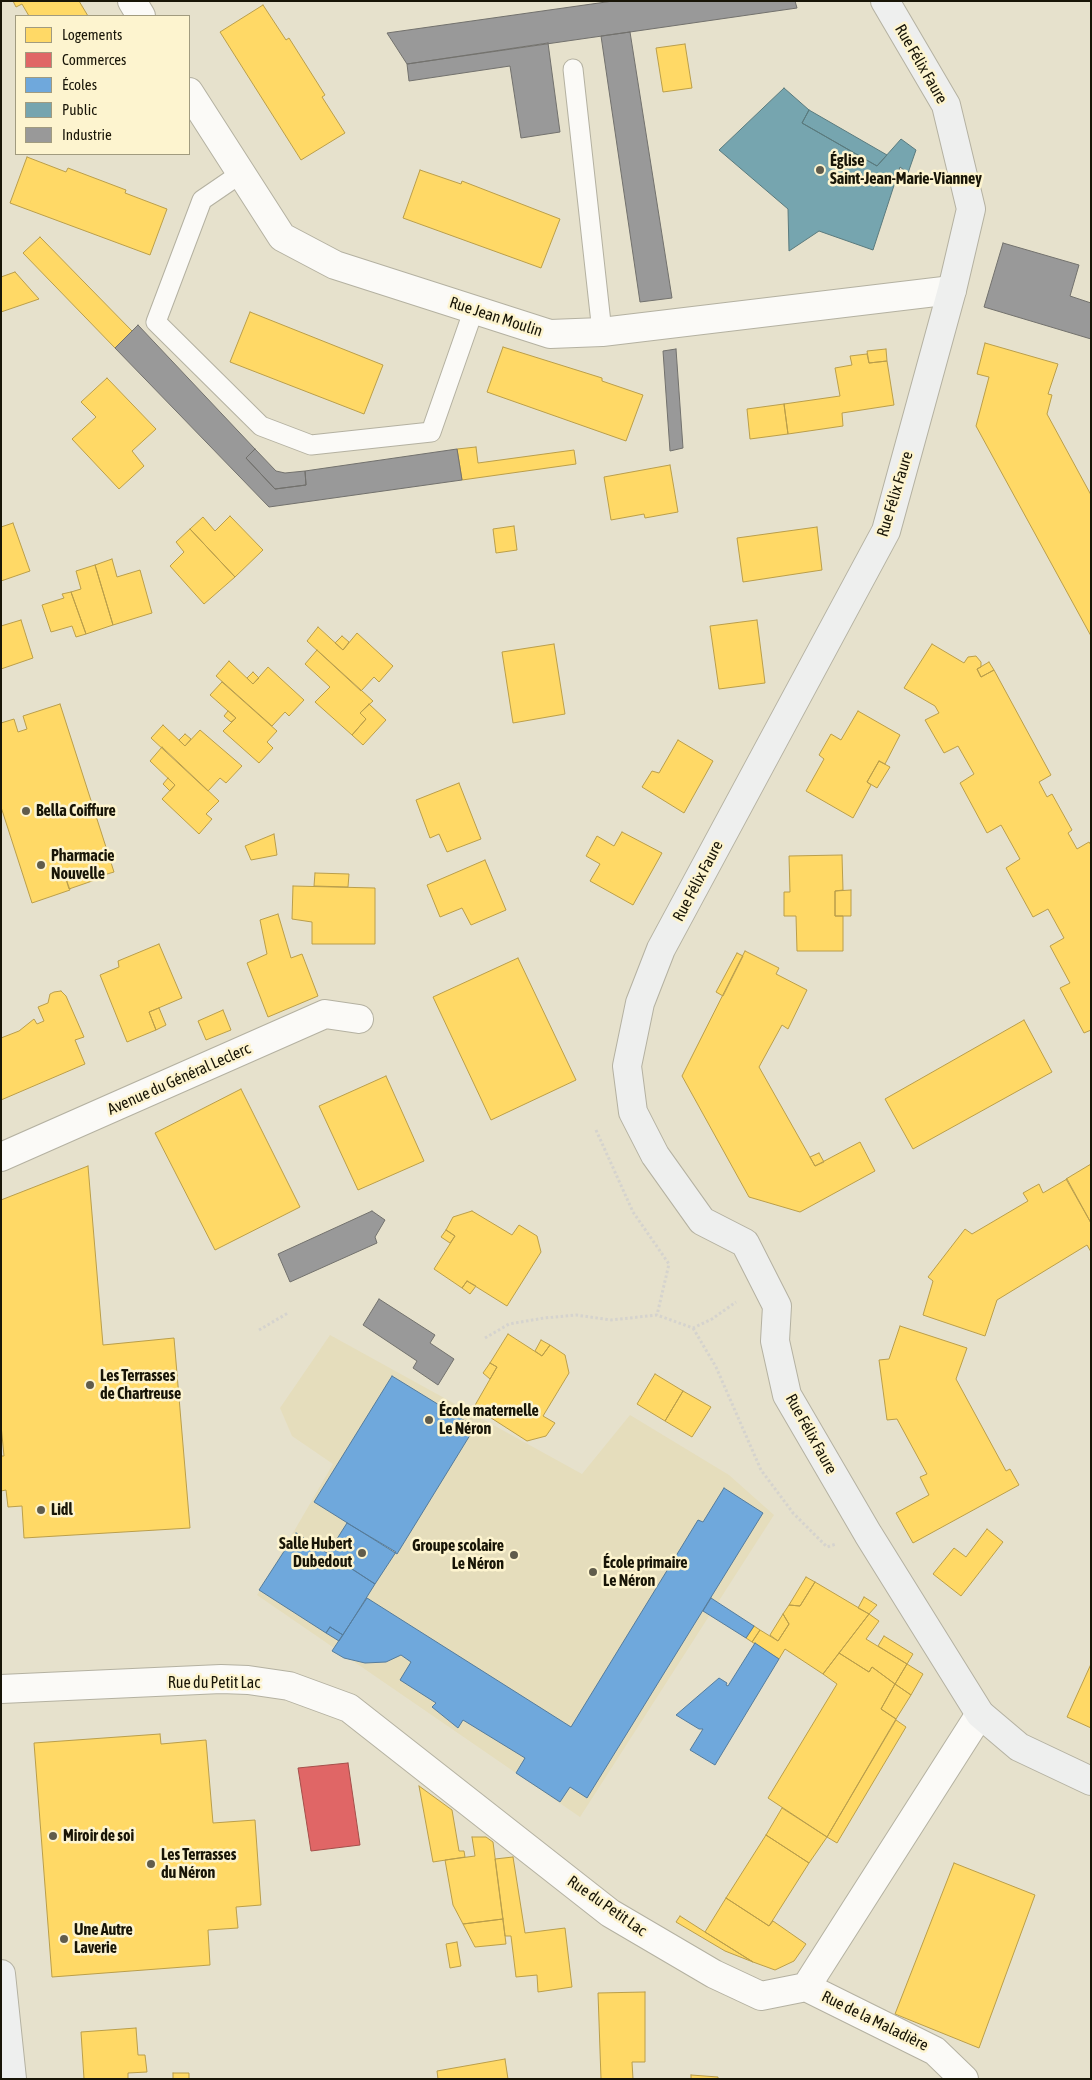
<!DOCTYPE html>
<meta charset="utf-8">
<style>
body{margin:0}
#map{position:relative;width:1092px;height:2080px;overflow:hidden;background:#e6e1cc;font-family:"Asap Condensed",sans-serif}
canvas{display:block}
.frame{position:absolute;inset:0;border:2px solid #181507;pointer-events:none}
.legend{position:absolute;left:15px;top:15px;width:175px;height:140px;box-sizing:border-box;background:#fdf4cf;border:1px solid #a19b7f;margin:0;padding:6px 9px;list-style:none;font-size:15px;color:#181507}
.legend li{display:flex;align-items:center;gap:10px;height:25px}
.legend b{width:25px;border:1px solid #a19b7f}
</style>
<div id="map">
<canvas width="1092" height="2080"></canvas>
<div class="frame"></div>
<ul class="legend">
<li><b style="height:14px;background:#ffd966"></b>Logements</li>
<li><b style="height:14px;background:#e06666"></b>Commerces</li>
<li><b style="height:14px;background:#6fa8dc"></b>Écoles</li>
<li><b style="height:14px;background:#76a5af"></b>Public</li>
<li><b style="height:14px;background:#999"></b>Industrie</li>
</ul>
</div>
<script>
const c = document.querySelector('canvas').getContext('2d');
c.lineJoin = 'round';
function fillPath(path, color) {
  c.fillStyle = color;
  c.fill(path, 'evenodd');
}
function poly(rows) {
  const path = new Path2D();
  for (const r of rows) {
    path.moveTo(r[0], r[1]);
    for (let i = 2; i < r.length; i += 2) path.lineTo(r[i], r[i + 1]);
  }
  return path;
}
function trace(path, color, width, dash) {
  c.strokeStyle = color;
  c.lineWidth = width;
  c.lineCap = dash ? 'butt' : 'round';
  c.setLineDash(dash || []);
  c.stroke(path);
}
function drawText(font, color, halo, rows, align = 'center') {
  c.font = font + ' "Asap Condensed",sans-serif';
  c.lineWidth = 5;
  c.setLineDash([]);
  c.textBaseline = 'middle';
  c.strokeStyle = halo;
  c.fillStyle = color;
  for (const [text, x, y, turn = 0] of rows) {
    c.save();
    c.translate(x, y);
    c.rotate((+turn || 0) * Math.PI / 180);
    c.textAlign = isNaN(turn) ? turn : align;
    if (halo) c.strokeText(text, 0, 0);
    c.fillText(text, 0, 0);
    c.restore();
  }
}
fillPath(poly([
 [330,1335,582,1474,630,1415,729,1475,774,1515,580,1817,257,1595,333,1464,292,1436,280,1408]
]), '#e5ddbc');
const homes = poly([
 [13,1,79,1,88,16,29,16,22,4,16,7,13,1],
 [263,5,286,40,289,38,325,95,322,97,345,133,301,160,220,32,263,5],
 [685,44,692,88,663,92,656,48,685,44],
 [27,157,66,172,68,168,126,190,125,193,167,209,150,255,10,203,27,157],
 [420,170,461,184,462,181,560,219,541,268,403,218,420,170],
 [40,237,132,331,115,348,23,253,40,237],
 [15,272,39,299,1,312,1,277,15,272],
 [250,312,383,365,364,414,230,362,250,312],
 [985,343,1058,364,1048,394,1052,395,1047,414,1091,495,1091,636,976,426,989,377,977,374,985,343],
 [503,347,602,378,602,381,643,395,626,441,487,392,503,347],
 [886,349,887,361,869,363,867,351,886,349],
 [867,354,869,363,887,361,894,405,842,413,843,426,788,434,784,404,840,396,835,368,852,365,850,356,867,354],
 [107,378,156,429,132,451,144,466,119,489,72,439,96,417,81,402,107,378],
 [784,404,788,434,750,439,747,409,784,404],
 [476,447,478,463,574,450,576,464,462,480,457,449,476,447],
 [670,465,678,512,645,518,644,514,611,520,604,477,670,465],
 [230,516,263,550,235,577,190,529,203,517,215,531,230,516],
 [13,523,30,571,1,581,1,527,13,523],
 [514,526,517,550,496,553,493,529,514,526],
 [817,527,822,570,743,582,737,538,817,527],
 [190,529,235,577,204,604,170,566,184,552,176,542,190,529],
 [112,559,117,577,140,570,152,613,113,625,95,565,112,559],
 [95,565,113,625,86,634,71,592,81,589,76,571,95,565],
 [71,592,86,634,76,637,72,626,51,632,42,605,64,598,62,594,71,592],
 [21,620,33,658,1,669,1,626,21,620],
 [757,620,765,683,719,689,710,626,757,620],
 [318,627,343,650,357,633,393,666,379,682,374,677,361,691,307,641,318,627],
 [342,636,349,642,343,650,335,643,342,636],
 [554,644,565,714,513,723,502,652,554,644],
 [932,644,964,663,968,657,976,656,981,662,981,667,977,669,981,677,994,670,1051,775,1039,782,1047,797,1052,794,1072,830,1068,833,1077,849,1089,842,1091,845,1091,1030,1084,1033,1060,988,1070,983,1050,946,1064,938,1048,909,1033,917,1006,868,1020,859,1001,825,987,833,960,783,974,774,958,746,944,753,925,720,939,713,935,706,904,688,932,644],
 [317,650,373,701,360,713,366,719,352,735,315,702,330,687,305,664,317,650],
 [229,661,253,684,268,667,304,700,289,716,285,712,272,726,216,676,229,661],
 [989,662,994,670,981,677,977,669,989,662],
 [253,672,259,678,253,684,247,678,253,672],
 [222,682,277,731,267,742,273,748,259,763,223,731,236,718,210,695,222,682],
 [60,704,114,872,97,877,95,870,66,879,70,890,32,903,1,807,1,723,14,719,18,732,27,729,23,716,60,704],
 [369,704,386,720,363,745,352,735,366,719,360,713,369,704],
 [228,711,236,718,231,722,224,716,228,711],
 [858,711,900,735,885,764,879,761,867,782,871,785,853,818,806,791,824,759,819,755,831,734,841,740,858,711],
 [163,725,185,746,200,730,242,766,226,783,220,778,208,791,151,738,163,725],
 [185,734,191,739,185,746,179,740,185,734],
 [678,740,713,761,684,813,642,787,652,771,659,773,678,740],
 [162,747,219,801,206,814,212,819,199,834,162,799,175,785,150,761,162,747],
 [879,761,890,767,877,788,867,782,879,761],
 [168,778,175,785,170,791,163,784,168,778],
 [459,783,481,839,447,852,439,834,430,838,416,800,459,783],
 [622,832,662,853,633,905,590,881,600,864,586,856,597,836,614,846,622,832],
 [274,834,277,855,251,860,245,846,274,834],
 [842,855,843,890,835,891,835,916,843,916,843,951,797,951,796,916,784,916,784,892,790,892,789,856,842,855],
 [485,860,506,910,471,925,462,908,440,917,427,885,485,860],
 [95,870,98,879,69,889,66,879,95,870],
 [315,873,349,874,348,887,314,886,315,873],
 [293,886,375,888,375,944,312,944,312,922,292,919,293,886],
 [851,890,851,916,835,916,835,891,851,890],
 [278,914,291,958,302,954,318,996,268,1017,247,963,267,954,260,920,278,914],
 [159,944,182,998,149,1012,156,1030,127,1042,100,975,119,967,118,961,159,944],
 [745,951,779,968,776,974,807,990,788,1029,782,1025,759,1067,815,1166,860,1142,875,1171,800,1212,749,1197,682,1076,745,951],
 [737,953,743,956,723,996,716,992,737,953],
 [518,958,576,1080,491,1120,433,997,518,958],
 [61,991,66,996,84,1037,75,1040,85,1064,1,1100,1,1038,19,1031,34,1019,37,1024,44,1021,38,1007,48,1003,50,994,54,992,61,991],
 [159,1008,166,1025,156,1030,149,1012,159,1008],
 [223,1010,231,1030,206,1040,198,1021,223,1010],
 [1024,1020,1052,1072,913,1149,885,1099,1024,1020],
 [386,1076,424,1161,358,1190,319,1106,386,1076],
 [241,1089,300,1207,215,1250,155,1133,241,1089],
 [819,1153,824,1162,815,1166,810,1157,819,1153],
 [1091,1164,1091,1223,1066,1179,1091,1164],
 [88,1166,103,1345,174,1338,190,1528,24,1538,22,1506,8,1507,6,1490,1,1491,1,1456,4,1456,1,1425,1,1200,88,1166],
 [1067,1179,1091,1223,1091,1252,1087,1245,997,1300,985,1336,923,1315,933,1281,928,1277,965,1229,972,1234,1028,1201,1023,1193,1039,1184,1043,1193,1067,1179],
 [472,1211,512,1235,519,1225,537,1236,541,1252,507,1306,467,1281,462,1288,434,1269,455,1236,446,1230,453,1217,472,1211],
 [446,1230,455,1236,450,1243,441,1237,446,1230],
 [467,1281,476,1286,470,1294,462,1288,467,1281],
 [900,1326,967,1348,956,1379,1006,1471,1010,1469,1019,1485,913,1543,896,1513,929,1495,920,1477,927,1474,897,1419,887,1420,879,1360,889,1359,900,1326],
 [508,1334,542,1356,550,1345,565,1355,569,1373,543,1416,555,1423,546,1436,527,1441,474,1407,497,1367,490,1363,508,1334],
 [541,1340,550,1345,542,1356,535,1351,541,1340],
 [490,1363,497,1367,490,1379,483,1373,490,1363],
 [655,1374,683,1391,665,1421,637,1404,655,1374],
 [683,1391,711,1407,692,1437,665,1421,683,1391],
 [987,1529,1003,1542,961,1596,933,1574,954,1548,966,1557,987,1529],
 [806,1577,815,1582,800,1606,789,1605,806,1577],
 [815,1582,869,1614,823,1674,785,1649,779,1659,752,1642,760,1630,778,1641,789,1624,783,1614,789,1605,800,1606,815,1582],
 [864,1597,877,1605,869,1614,858,1608,864,1597],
 [783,1614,789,1624,778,1641,770,1635,783,1614],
 [869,1614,879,1621,866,1639,907,1664,895,1684,872,1667,869,1672,839,1653,869,1614],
 [754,1626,760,1630,752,1642,746,1638,754,1626],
 [884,1636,913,1654,907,1664,878,1646,884,1636],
 [839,1653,869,1672,872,1667,895,1684,881,1709,896,1719,827,1837,768,1798,837,1684,823,1674,839,1653],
 [907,1664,923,1674,911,1695,895,1684,907,1664],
 [1091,1664,1091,1728,1067,1717,1091,1664],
 [895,1684,911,1695,896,1719,881,1709,895,1684],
 [896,1720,906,1727,837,1843,827,1837,896,1720],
 [160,1734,161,1744,206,1740,213,1823,255,1820,261,1905,236,1907,238,1928,208,1930,210,1965,52,1977,34,1743,160,1734],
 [419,1786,452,1810,459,1851,464,1851,465,1857,433,1862,419,1786],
 [782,1808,827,1837,809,1863,766,1835,782,1808],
 [766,1835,809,1863,769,1926,726,1898,766,1835],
 [472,1837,486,1837,493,1842,503,1919,463,1924,453,1905,445,1860,475,1856,472,1837],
 [513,1857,525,1933,565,1928,572,1987,538,1992,537,1975,516,1977,511,1936,505,1936,495,1859,513,1857],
 [954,1863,1035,1895,979,2048,895,2014,954,1863],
 [726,1898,769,1926,773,1921,806,1944,794,1961,775,1970,753,1962,705,1932,726,1898],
 [680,1916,705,1932,753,1962,725,1951,676,1922,680,1916],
 [503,1919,506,1944,475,1947,463,1924,503,1919],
 [457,1942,461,1966,450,1968,446,1944,457,1942],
 [645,1992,645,2062,632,2062,633,2079,601,2079,598,1993,645,1992],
 [136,2028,138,2055,145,2055,147,2072,128,2073,128,2079,84,2079,81,2032,136,2028],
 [505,2059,508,2079,438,2079,437,2071,505,2059],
 [173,2073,189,2073,189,2079,173,2079,173,2073],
 [691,2075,718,2077,718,2079,691,2079,691,2075]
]);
fillPath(homes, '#ffd966');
trace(homes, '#ba9e4a', 1);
const shops = poly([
 [348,1763,360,1845,311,1851,298,1768,348,1763]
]);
fillPath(shops, '#e06666');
trace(shops, '#a44e4a', 1);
const schools = poly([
 [392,1376,475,1427,397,1554,314,1502,392,1376],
 [724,1488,763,1513,587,1798,570,1787,560,1802,516,1773,525,1758,463,1720,458,1728,432,1707,436,1703,400,1680,411,1662,401,1655,386,1662,365,1663,344,1658,332,1651,367,1598,571,1727,698,1520,703,1522,724,1488],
 [347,1523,396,1552,375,1584,328,1553,347,1523],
 [296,1533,375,1584,343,1635,330,1627,326,1633,259,1590,296,1533],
 [711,1598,754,1626,746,1638,703,1611,711,1598],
 [330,1627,343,1635,339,1641,326,1633,330,1627],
 [755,1643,779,1659,715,1765,690,1750,703,1729,699,1729,676,1715,719,1678,727,1683,726,1685,728,1686,755,1643]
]);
fillPath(schools, '#6fa8dc');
trace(schools, '#557c9c', 1);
const public = poly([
 [784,88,809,110,802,123,877,166,901,139,916,150,908,173,900,167,873,250,819,231,789,251,788,209,719,150,784,88],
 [809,110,887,155,877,166,802,123,809,110]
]);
fillPath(public, '#76a5af');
trace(public, '#5a7a7d', 1);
const industry = poly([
 [613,1,795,1,797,8,407,64,387,33,613,1],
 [630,32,672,298,640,302,601,36,630,32],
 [548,43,560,132,521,138,510,66,409,81,407,64,548,43],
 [1003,243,1079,265,1070,296,1091,303,1091,339,984,307,1003,243],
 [138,325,255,449,246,458,275,489,306,485,305,471,457,449,462,480,269,507,115,348,138,325],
 [676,349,683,448,670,451,663,351,676,349],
 [255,449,276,471,285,473,305,471,306,485,275,489,246,458,255,449],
 [372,1211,385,1220,375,1237,377,1243,290,1282,278,1254,372,1211],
 [379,1299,435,1335,430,1343,454,1359,438,1385,413,1368,417,1361,363,1325,379,1299]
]);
fillPath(industry, '#999');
trace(industry, '#72716d', 1);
const lane = poly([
 [573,69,602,332],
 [240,174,202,200,156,322,261,426,311,445,431,432,474,309]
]);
const street = poly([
 [132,1,141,16],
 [189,92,282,237,335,265,550,334,602,332,952,290],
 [1,1157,325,1014,359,1019],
 [1,1689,221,1679,248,1680,289,1686,349,1708,610,1913,714,1974,761,1996,806,1987,980,1714],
 [806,1987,935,2051,964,2079]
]);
const secondary = poly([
 [885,1,946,105,971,209,952,290,886,531,661,949,640,1003,627,1066,633,1112,655,1155,702,1221,745,1243,777,1306,775,1341,787,1395,868,1534,980,1714,1019,1747,1091,1781],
 [1,1974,12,2079]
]);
trace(lane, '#b4b1a1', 21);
trace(street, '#b4b1a1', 30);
trace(secondary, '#b4b1a1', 30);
trace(poly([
 [596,1130,633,1212,669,1264,657,1315],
 [693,1328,716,1367,761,1470,793,1513,827,1547,836,1544],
 [259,1330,288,1313],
 [485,1338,509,1324,544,1318,576,1315,611,1320,657,1315,693,1328,712,1319,736,1302]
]), '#d5d3ce', 3, [2.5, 2.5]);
trace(lane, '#fbfaf7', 19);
trace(street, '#fbfaf7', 28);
trace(secondary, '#eeefee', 28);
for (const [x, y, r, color] of [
 [820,170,5,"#605c4c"],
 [26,811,5,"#605c4c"],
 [41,865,5,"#605c4c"],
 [90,1385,5,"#605c4c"],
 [429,1420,5,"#605c4c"],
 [41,1510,5,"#605c4c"],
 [362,1553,5,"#605c4c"],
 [514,1555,5,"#605c4c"],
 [593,1572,5,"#605c4c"],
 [53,1836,5,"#605c4c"],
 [151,1864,5,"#605c4c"],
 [64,1939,5,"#605c4c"]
]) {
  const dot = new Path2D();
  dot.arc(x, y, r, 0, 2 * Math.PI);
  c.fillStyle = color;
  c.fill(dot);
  trace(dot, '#fdf4cf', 2);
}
drawText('16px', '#181507', '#fdf4cf', [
 ["Rue Félix Faure",921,64,60],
 ["Rue Jean Moulin",496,317,18],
 ["Rue Félix Faure",895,494,-73],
 ["Rue Félix Faure",698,881,-62],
 ["Avenue du Général Leclerc",179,1079,-24],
 ["Rue Félix Faure",811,1434,61],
 ["Rue du Petit Lac",214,1683],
 ["Rue du Petit Lac",607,1906,35],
 ["Rue de la Maladière",875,2021,26]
]);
drawText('bold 16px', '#181507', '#fdf4cf', [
 ["Église",830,161],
 ["Saint-Jean-Marie-Vianney",830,179],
 ["Bella Coiffure",36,811],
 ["Pharmacie",51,856],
 ["Nouvelle",51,874],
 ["Les Terrasses",100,1376],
 ["de Chartreuse",100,1394],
 ["École maternelle",439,1411],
 ["Le Néron",439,1429],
 ["Lidl",51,1510],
 ["Salle Hubert",352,1544,"right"],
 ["Dubedout",352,1562,"right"],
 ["Groupe scolaire",504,1546,"right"],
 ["Le Néron",504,1564,"right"],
 ["École primaire",603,1563],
 ["Le Néron",603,1581],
 ["Miroir de soi",63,1836],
 ["Les Terrasses",161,1855],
 ["du Néron",161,1873],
 ["Une Autre",74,1930],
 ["Laverie",74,1948]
], 'left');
</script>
